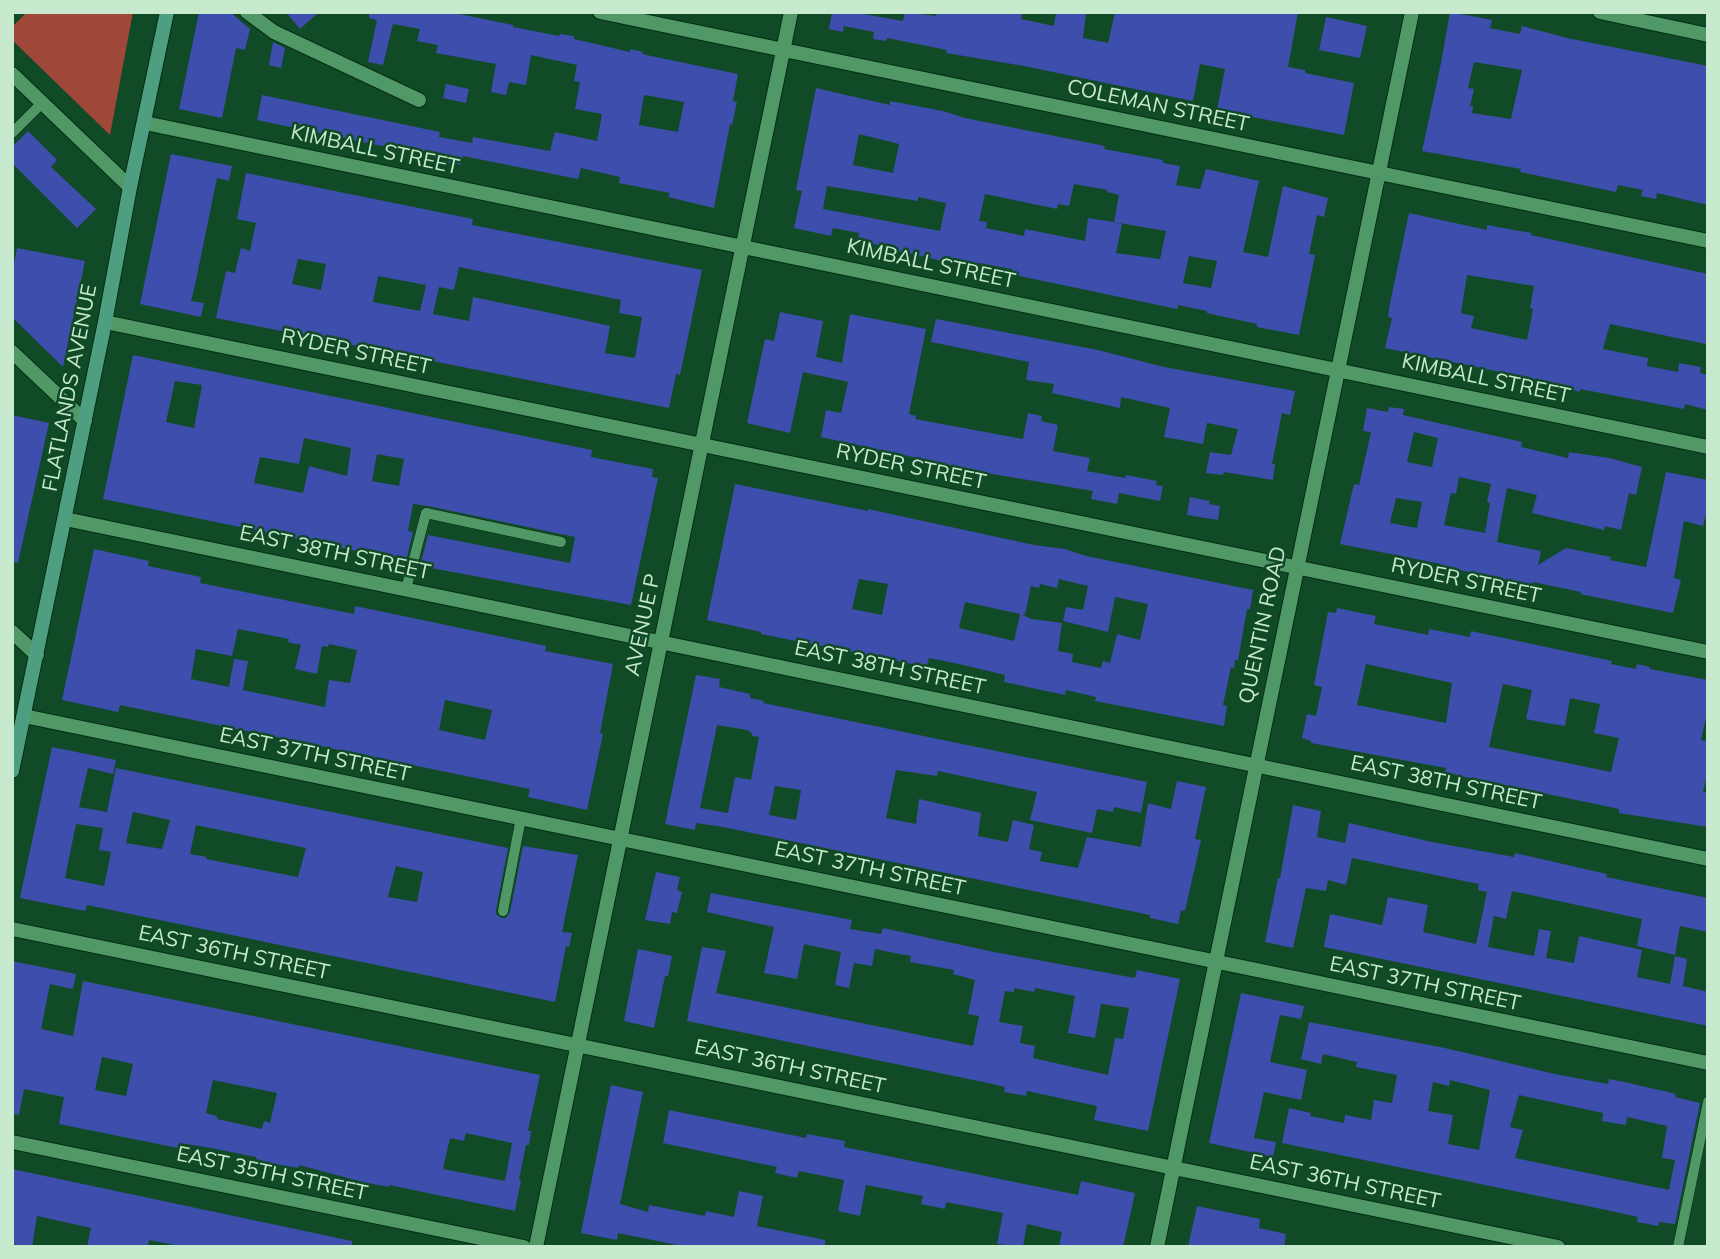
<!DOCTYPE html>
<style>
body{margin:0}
#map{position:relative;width:1720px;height:1259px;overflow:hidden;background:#114a26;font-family:Mulish,sans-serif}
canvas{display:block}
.frame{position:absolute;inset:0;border:14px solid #c7eacf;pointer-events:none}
</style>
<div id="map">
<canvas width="1720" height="1259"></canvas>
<div class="frame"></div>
</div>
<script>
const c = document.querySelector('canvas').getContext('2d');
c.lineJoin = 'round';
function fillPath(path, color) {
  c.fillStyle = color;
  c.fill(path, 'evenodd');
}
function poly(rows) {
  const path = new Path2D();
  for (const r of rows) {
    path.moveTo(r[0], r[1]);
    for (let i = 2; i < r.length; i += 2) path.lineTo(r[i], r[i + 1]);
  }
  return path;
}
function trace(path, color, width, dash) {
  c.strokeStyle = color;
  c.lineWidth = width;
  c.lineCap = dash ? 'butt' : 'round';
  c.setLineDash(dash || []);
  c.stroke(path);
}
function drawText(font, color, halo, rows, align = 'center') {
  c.font = font + ' Mulish,sans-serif';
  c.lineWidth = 5;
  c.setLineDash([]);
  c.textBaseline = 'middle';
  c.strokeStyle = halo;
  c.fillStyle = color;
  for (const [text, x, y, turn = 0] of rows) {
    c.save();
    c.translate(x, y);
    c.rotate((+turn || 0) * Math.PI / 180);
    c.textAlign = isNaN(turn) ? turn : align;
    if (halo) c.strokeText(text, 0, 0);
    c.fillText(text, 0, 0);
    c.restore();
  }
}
fillPath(poly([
 [27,12,133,12,110,135,12,40,12,27]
]), '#9f4738');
fillPath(poly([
 [199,12,230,12,250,29,245,50,236,48,222,118,179,109],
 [286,12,319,12,300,29],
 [369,12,459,12,459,14,513,25,513,27,559,36,560,34,574,36,574,39,600,45,630,52,630,49,643,52,642,54,670,60,738,74,733,101,737,102,732,125,730,124,714,208,668,197,670,193,619,183,620,177,581,168,578,179,463,156,461,165,434,159,435,157,257,120,262,95,440,132,439,137,472,143,473,137,550,151,555,132,597,141,602,114,575,109,580,82,574,81,577,65,531,55,526,85,509,82,506,95,491,92,496,64,436,53,438,45,417,41,420,29,393,24,383,65,368,62,377,20,369,18],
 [644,95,684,102,678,132,639,125],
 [832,12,852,12,903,21,905,12,936,16,936,12,1023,12,1021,19,1054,26,1056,12,1072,12,1086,14,1083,38,1108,43,1115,12,1298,12,1288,67,1305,70,1305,73,1354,83,1344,135,1217,110,1225,69,1200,64,1193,101,1024,66,946,53,947,50,887,38,886,41,873,39,874,32,844,26,843,32,829,29],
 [1450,12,1492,20,1490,28,1520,34,1522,26,1567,38,1708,66,1708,205,1657,193,1656,199,1641,196,1643,190,1618,185,1616,192,1520,172,1521,169,1422,151,1441,63],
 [1474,62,1522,70,1511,119,1472,113,1473,106,1470,106,1474,89,1468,88],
 [1326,17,1367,26,1360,58,1319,50],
 [273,42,285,48,281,68,269,65],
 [446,84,469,89,466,103,443,98],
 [816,88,890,105,890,101,943,111,965,118,1105,146,1104,149,1163,160,1163,163,1180,166,1176,185,1200,189,1206,169,1259,181,1243,252,1268,257,1283,186,1328,198,1324,217,1317,215,1309,254,1315,255,1299,335,1257,327,1257,324,1207,313,1207,311,1178,305,1177,309,1029,278,1011,274,1012,269,979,263,978,266,947,260,947,262,889,249,890,247,858,241,859,233,833,228,831,236,794,228,802,191,796,190],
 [859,134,899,144,893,173,853,165],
 [1074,184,1108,190,1107,192,1119,195,1114,222,1166,231,1160,259,1116,253,1122,224,1114,222,1088,218,1085,241,1025,229,1024,236,986,228,987,222,979,221,985,194,1057,209,1058,204,1069,206],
 [827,186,918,201,918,197,946,203,940,231,823,209],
 [1189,256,1217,261,1211,288,1183,283],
 [28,131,57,160,51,167,96,209,77,228,12,163,12,147],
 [171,154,232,166,229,181,217,178,195,285,191,301,204,303,201,317,140,304],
 [246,173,473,219,472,225,702,270,680,375,676,374,669,408,216,318,226,271,235,273,241,248,250,251,256,223,237,219],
 [298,259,326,264,321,290,292,284],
 [459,267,621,300,619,313,642,317,635,358,605,353,610,326,565,316,473,297,469,321,433,314,439,287,454,290],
 [378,276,426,285,420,311,373,302],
 [1409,213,1487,230,1487,225,1514,230,1532,233,1531,235,1708,274,1706,344,1610,324,1603,349,1648,358,1647,366,1678,372,1679,363,1701,367,1700,373,1708,375,1708,410,1685,404,1684,409,1580,389,1580,392,1534,379,1385,348,1392,318,1388,317,1390,303],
 [1467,275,1534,286,1530,308,1533,309,1527,340,1471,328,1474,316,1461,313],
 [17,248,85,261,63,367,12,317,12,273],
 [780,312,823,321,816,357,842,363,850,314,926,329,909,414,916,416,915,419,1023,439,1028,413,1042,416,1041,421,1058,425,1053,451,1090,458,1087,471,1125,478,1126,475,1157,481,1156,485,1163,486,1160,501,1119,493,1117,504,1091,499,1093,491,981,472,821,437,826,410,841,413,848,382,803,372,790,433,747,423,765,339,774,341],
 [936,319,1098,350,1164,367,1295,391,1290,415,1282,413,1272,464,1275,464,1273,480,1224,472,1223,475,1206,473,1210,452,1231,455,1238,429,1207,423,1203,444,1164,437,1170,408,1121,397,1120,408,1052,393,1054,384,1026,380,1029,362,931,342],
 [133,355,577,447,592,450,591,457,653,469,652,477,658,478,631,605,420,566,428,535,570,563,575,537,428,506,413,504,408,531,413,532,406,561,103,499],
 [175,381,202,385,194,428,166,422],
 [304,438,351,448,347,476,309,466,303,493,254,483,260,457,299,464],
 [377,454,404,459,399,486,372,481],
 [1389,407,1404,409,1403,415,1522,442,1521,447,1568,458,1569,452,1609,458,1642,467,1636,495,1629,493,1621,530,1605,526,1604,530,1532,513,1537,495,1507,488,1497,542,1541,551,1538,565,1566,548,1611,557,1610,560,1646,567,1666,472,1708,480,1708,507,1703,526,1684,521,1674,578,1681,580,1673,613,1580,594,1581,592,1533,582,1532,585,1516,582,1440,566,1441,564,1340,544,1354,484,1359,485,1371,432,1363,431,1367,408,1388,412],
 [1414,432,1438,438,1432,467,1407,462],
 [1459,477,1491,484,1487,502,1490,503,1485,533,1444,525,1451,493,1456,494],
 [1396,498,1422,502,1417,528,1390,523],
 [12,415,49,423,18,563,12,562],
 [735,484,868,511,868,509,1034,545,1065,549,1086,556,1253,590,1250,609,1247,609,1238,660,1235,660,1234,668,1231,667,1223,705,1227,706,1224,726,1095,701,1096,697,1066,690,1065,695,1004,682,1005,675,959,664,929,658,927,667,761,634,761,632,707,620],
 [859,579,888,584,882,615,852,609],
 [1059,579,1088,586,1083,610,1066,607,1063,621,1108,632,1115,597,1148,604,1140,640,1117,634,1110,663,1103,661,1101,668,1072,662,1073,654,1058,651,1062,623,1032,619,1022,615,1025,615,1031,586,1039,588,1040,584,1057,588],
 [965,602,1020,614,1014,641,959,628],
 [1190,497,1210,501,1209,504,1220,506,1218,520,1187,515],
 [94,549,149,561,148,566,201,577,200,583,354,614,355,606,408,617,546,646,545,651,613,664,600,733,603,734,587,810,528,797,530,789,505,784,120,705,118,712,62,700],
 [238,629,289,639,288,642,301,645,295,669,317,674,322,646,328,647,329,644,357,650,350,683,329,680,325,707,243,690,248,661,234,659,229,687,191,679,196,649,232,656],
 [445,700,492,710,485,740,439,730],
 [1337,608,1376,616,1374,624,1428,635,1429,629,1470,637,1471,631,1612,661,1611,664,1636,669,1637,664,1650,667,1650,669,1708,680,1708,709,1701,740,1708,741,1708,770,1703,792,1708,793,1708,827,1619,813,1619,809,1610,807,1465,777,1445,772,1446,768,1311,743,1311,741,1302,738,1307,714,1316,716,1322,687,1314,685,1328,612,1336,613],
 [1366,664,1452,683,1446,723,1357,705],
 [1503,684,1532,690,1526,719,1546,723,1565,726,1570,698,1600,704,1594,733,1619,738,1611,772,1489,747],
 [696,675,720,679,719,687,750,694,750,698,764,701,763,703,1147,782,1141,813,1114,807,1113,812,1097,809,1092,833,1030,820,1037,792,938,771,937,776,896,770,886,818,916,824,919,799,981,813,978,836,1008,842,1013,820,1034,825,1029,849,1042,852,1040,861,1078,868,1087,837,1141,847,1148,803,1171,809,1177,781,1206,787,1195,839,1201,840,1185,911,1181,910,1178,924,1150,918,1150,915,723,827,696,823,695,830,665,824],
 [717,725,747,730,752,733,752,736,759,737,751,780,735,777,728,813,700,808],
 [775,786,801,790,796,820,769,815],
 [52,747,116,760,113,774,88,768,79,807,107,812,116,768,508,848,496,910,496,914,501,918,506,918,510,912,523,846,578,855,562,932,572,933,569,947,566,946,555,1002,87,905,85,911,20,898],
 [133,812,170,820,162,849,126,843],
 [76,824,103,828,99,850,111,852,104,886,65,878],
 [196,825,306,848,298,877,206,859,207,857,190,854],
 [396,866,423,872,417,902,388,897],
 [1293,805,1321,811,1317,837,1345,843,1349,823,1432,842,1514,857,1515,853,1607,874,1606,877,1708,898,1708,932,1680,926,1675,955,1637,946,1642,919,1512,891,1506,919,1494,916,1488,947,1534,956,1539,929,1551,931,1546,958,1574,963,1579,936,1642,950,1637,977,1670,984,1675,956,1687,959,1683,986,1708,992,1708,1026,1324,947,1330,914,1382,925,1388,897,1428,905,1423,932,1476,944,1487,892,1478,890,1479,884,1352,858,1346,885,1328,880,1326,891,1306,888,1293,948,1265,942,1278,878,1280,878],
 [656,872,680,877,677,890,682,892,677,913,672,912,670,924,645,920],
 [711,893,852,920,850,929,881,934,883,928,994,952,1135,978,1137,970,1180,979,1148,1131,1094,1120,1097,1106,1027,1091,1026,1096,1004,1092,1005,1087,988,1083,687,1021,702,947,726,951,716,993,973,1046,979,1016,968,1014,975,980,953,974,954,970,910,962,911,956,894,953,875,949,872,966,854,963,849,988,835,985,841,952,804,944,797,979,764,973,774,927,707,912],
 [1014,988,1034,992,1035,988,1075,996,1068,1033,1095,1038,1101,1004,1129,1008,1123,1039,1115,1038,1108,1075,1033,1058,1035,1046,1020,1043,1023,1026,999,1022,1005,991,1014,992],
 [638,949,672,956,668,976,665,976,654,1028,624,1021],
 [12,961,76,974,73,989,50,984,41,1029,73,1036,83,981,540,1075,528,1131,531,1131,529,1145,526,1145,519,1179,521,1180,515,1211,389,1185,389,1187,363,1182,299,1165,298,1168,274,1164,256,1159,256,1157,211,1148,180,1143,178,1148,59,1124,64,1097,24,1089,19,1115,12,1114],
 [102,1057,133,1064,126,1096,95,1090],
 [213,1080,277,1093,270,1123,264,1121,262,1129,217,1119,217,1116,206,1113],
 [466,1133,512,1143,505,1181,443,1169,450,1138,464,1141],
 [1241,993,1304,1006,1301,1019,1280,1015,1270,1062,1307,1070,1301,1100,1264,1092,1254,1138,1276,1142,1273,1157,1209,1143],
 [1309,1022,1445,1048,1555,1074,1608,1084,1609,1079,1629,1083,1676,1094,1675,1097,1700,1103,1675,1224,1659,1222,1658,1226,1648,1224,1637,1222,1638,1217,1611,1211,1282,1143,1289,1108,1311,1113,1310,1116,1344,1123,1345,1115,1371,1120,1374,1100,1392,1103,1397,1075,1356,1067,1357,1062,1323,1054,1321,1064,1301,1059],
 [1450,1080,1490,1090,1479,1150,1448,1144,1453,1115,1428,1111,1433,1082,1449,1086],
 [1519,1095,1603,1113,1602,1121,1626,1125,1627,1117,1667,1126,1662,1158,1675,1160,1669,1190,1515,1158,1523,1130,1510,1127],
 [611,1085,643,1092,620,1204,648,1212,649,1205,705,1216,706,1211,734,1217,739,1191,763,1196,757,1226,825,1240,825,1247,687,1247,618,1233,617,1240,581,1233],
 [669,1110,806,1138,807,1134,845,1141,844,1147,1078,1195,1081,1181,1135,1193,1123,1247,1059,1247,1062,1232,1027,1224,1023,1247,997,1244,1003,1213,946,1202,945,1209,921,1204,923,1196,866,1185,860,1216,838,1211,844,1180,799,1171,797,1178,775,1173,777,1167,663,1143],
 [12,1169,352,1241,352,1247,185,1247,149,1240,148,1247,87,1247,91,1228,37,1216,32,1247,12,1244],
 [1197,1206,1260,1219,1259,1228,1286,1234,1284,1247,1188,1247]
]), '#3d4ead');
const service = poly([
 [12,133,42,103],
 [406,589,426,513,561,542],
 [503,911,521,818],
 [1678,1247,1708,1102]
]);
const minor = poly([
 [247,12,274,32,419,100],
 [600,12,1708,241],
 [1600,12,1708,35],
 [12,74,130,187],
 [145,123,1708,447],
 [105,322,1708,652],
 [12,352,85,421],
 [65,519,1708,859],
 [12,632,37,655],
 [24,716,1708,1063],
 [12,929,1558,1247],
 [12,1142,524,1247],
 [536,1247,791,12],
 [1157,1247,1412,12]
]);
const secondary = poly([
 [12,771,105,322,130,187,167,12]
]);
trace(service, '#052d14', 11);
trace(minor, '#052d14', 16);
trace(secondary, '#052d14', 16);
trace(service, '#509865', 10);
trace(minor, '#509865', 14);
trace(secondary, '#4e9f81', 14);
drawText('21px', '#c7eacf', '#114a26', [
 ["COLEMAN STREET",1158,106,12],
 ["KIMBALL STREET",375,150,12],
 ["KIMBALL STREET",931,264,12],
 ["RYDER STREET",356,352,12],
 ["KIMBALL STREET",1486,379,12],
 ["FLATLANDS AVENUE",70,388,-79],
 ["RYDER STREET",911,467,12],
 ["EAST 38TH STREET",335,553,12],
 ["RYDER STREET",1466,581,12],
 ["AVENUE P",643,625,-78],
 ["QUENTIN ROAD",1263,625,-78],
 ["EAST 38TH STREET",890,668,12],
 ["EAST 37TH STREET",315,755,12],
 ["EAST 38TH STREET",1446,783,12],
 ["EAST 37TH STREET",870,869,12],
 ["EAST 36TH STREET",234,953,12],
 ["EAST 37TH STREET",1425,984,12],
 ["EAST 36TH STREET",790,1067,12],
 ["EAST 35TH STREET",272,1174,12],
 ["EAST 36TH STREET",1345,1182,12]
]);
</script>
